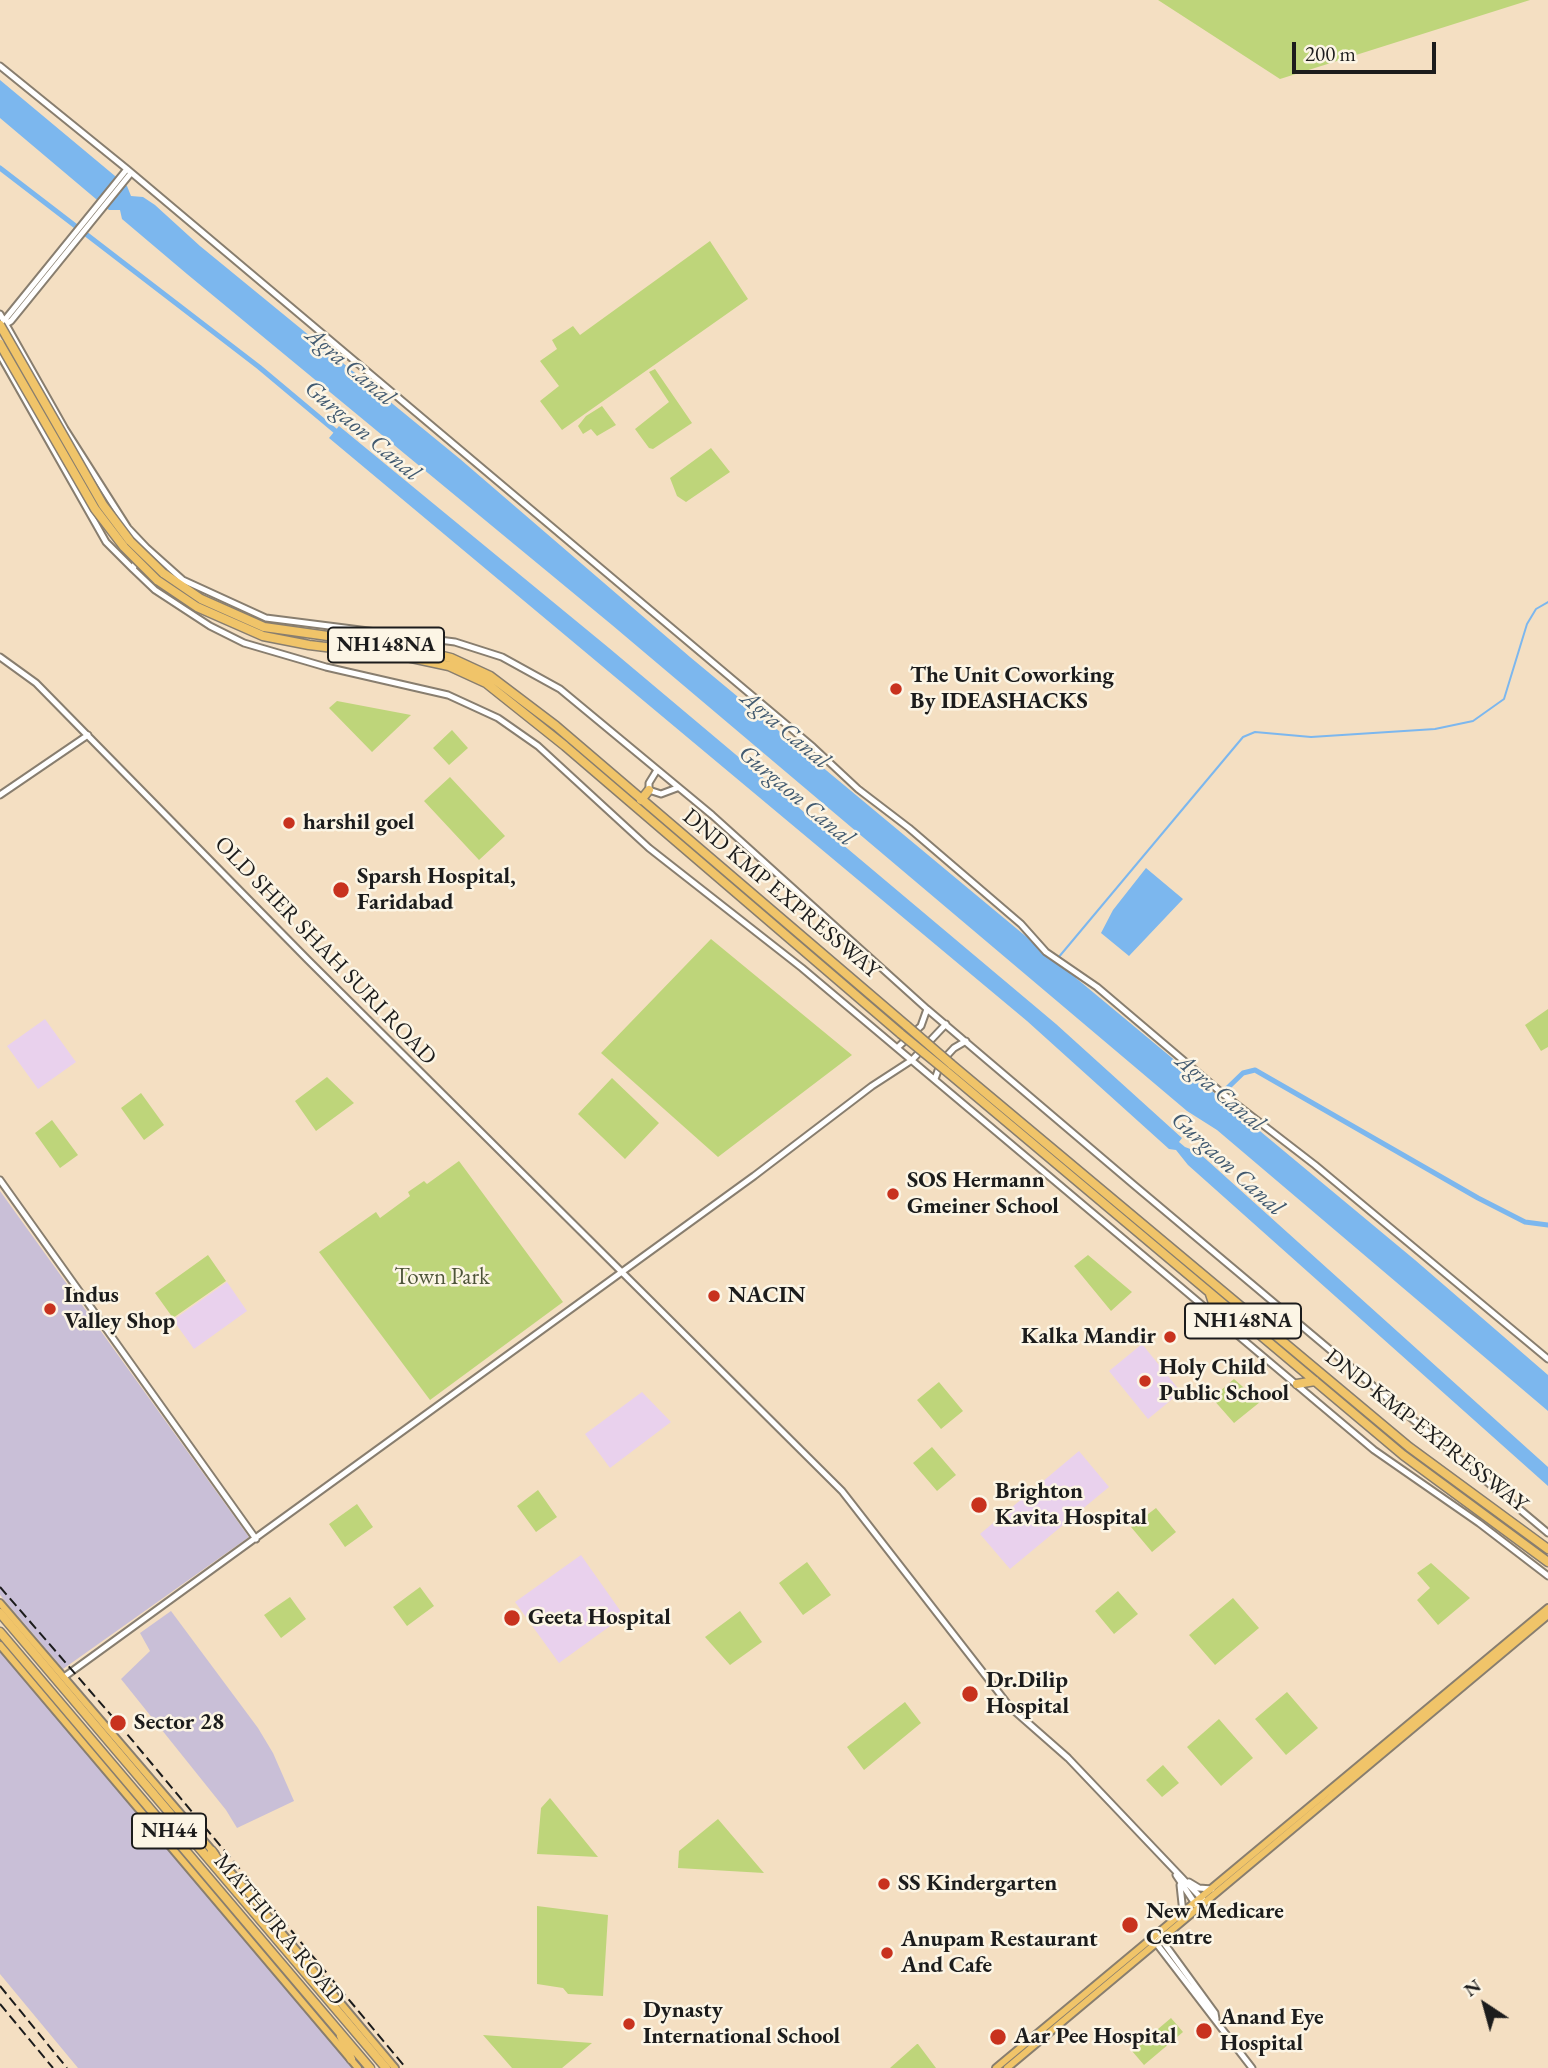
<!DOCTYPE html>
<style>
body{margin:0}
#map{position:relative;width:1548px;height:2068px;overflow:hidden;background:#f4dfc2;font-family:"EB Garamond",serif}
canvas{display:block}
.north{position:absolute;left:1450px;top:1970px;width:70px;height:70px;-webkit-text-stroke:5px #fcf5e5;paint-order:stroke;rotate:324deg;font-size:19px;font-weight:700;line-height:28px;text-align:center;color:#1c1c1c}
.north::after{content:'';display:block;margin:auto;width:24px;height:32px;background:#1c1c1c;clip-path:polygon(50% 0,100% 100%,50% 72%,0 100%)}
.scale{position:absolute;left:1292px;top:42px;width:144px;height:32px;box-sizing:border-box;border:4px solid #1c1c1c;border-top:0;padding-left:9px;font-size:21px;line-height:24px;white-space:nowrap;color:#1c1c1c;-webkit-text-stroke:5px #fcf5e5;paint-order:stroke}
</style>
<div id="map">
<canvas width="1548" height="2068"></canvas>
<div class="north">N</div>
<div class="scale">200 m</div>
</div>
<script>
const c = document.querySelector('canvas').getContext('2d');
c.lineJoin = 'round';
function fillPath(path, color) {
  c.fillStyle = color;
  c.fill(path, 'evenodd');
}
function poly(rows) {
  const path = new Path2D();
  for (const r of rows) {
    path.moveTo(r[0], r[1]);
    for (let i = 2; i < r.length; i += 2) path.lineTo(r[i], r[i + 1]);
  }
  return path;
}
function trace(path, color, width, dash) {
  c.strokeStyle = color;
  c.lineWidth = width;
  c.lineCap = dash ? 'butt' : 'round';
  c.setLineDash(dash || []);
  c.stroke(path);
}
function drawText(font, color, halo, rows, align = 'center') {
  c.font = font + ' "EB Garamond",serif';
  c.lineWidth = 5;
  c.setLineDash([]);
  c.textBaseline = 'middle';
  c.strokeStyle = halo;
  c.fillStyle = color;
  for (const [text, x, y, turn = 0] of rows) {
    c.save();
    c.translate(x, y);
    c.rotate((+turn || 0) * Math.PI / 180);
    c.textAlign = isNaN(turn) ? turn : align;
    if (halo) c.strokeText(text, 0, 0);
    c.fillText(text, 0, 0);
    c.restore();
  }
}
fillPath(poly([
 [45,1019,76,1062,38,1089,7,1046],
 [227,1282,247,1311,194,1349,173,1320],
 [1142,1344,1181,1392,1148,1419,1109,1371],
 [642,1392,671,1422,610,1468,585,1434],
 [1079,1451,1109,1487,1010,1569,980,1534],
 [581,1555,624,1616,559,1663,515,1602]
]), '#e9d1ed');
fillPath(poly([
 [0,1191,249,1537,63,1669,0,1595],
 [171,1611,258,1728,273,1753,294,1801,237,1828,226,1810,121,1679,150,1651,140,1633],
 [0,1642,359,2068,78,2068,0,1974]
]), '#c9bfd7');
fillPath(poly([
 [1158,0,1530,0,1280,79],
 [710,241,748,299,562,430,540,401,559,386,540,361,557,349,552,340,573,326,580,335],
 [655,369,692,423,653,449,649,448,635,429,669,402,649,372],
 [602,406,616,425,597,436,591,429,583,434,578,426,586,416],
 [711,448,730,472,686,502,677,496,670,478],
 [337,701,411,715,372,752,329,708],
 [452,730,468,748,449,765,433,748],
 [450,777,505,836,479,860,424,801],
 [711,939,852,1055,718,1157,601,1053],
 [1548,1009,1548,1047,1541,1051,1525,1025],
 [327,1077,354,1103,316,1131,295,1101],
 [612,1078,659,1123,625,1159,578,1114],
 [141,1093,164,1125,144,1140,121,1108],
 [52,1120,78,1155,60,1168,35,1133],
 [459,1161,563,1302,430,1400,319,1252,376,1212,380,1218,410,1196,408,1192,424,1181,427,1184],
 [208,1255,226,1281,173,1318,155,1293],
 [1088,1255,1132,1292,1111,1311,1074,1266],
 [1234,1379,1260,1402,1234,1423,1212,1398],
 [939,1382,963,1411,941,1429,917,1400],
 [932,1447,956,1475,937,1491,913,1463],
 [538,1490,557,1517,536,1532,517,1506],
 [357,1504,373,1527,345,1547,329,1524],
 [1156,1508,1176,1532,1152,1552,1131,1527],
 [807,1562,831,1595,803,1615,779,1583],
 [1431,1563,1470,1598,1438,1625,1417,1600,1430,1588,1417,1573],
 [420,1587,434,1606,407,1626,393,1607],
 [1118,1591,1138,1614,1114,1634,1095,1611],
 [290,1597,306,1619,281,1638,264,1615],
 [1233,1598,1259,1628,1215,1665,1189,1635],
 [740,1611,762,1642,730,1665,705,1637],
 [1287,1692,1318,1728,1286,1755,1255,1719],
 [905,1702,921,1723,864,1770,847,1747],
 [1219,1719,1253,1758,1221,1786,1187,1747],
 [1163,1765,1179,1783,1162,1797,1146,1780],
 [550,1798,598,1857,537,1854,541,1808],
 [718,1819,764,1873,678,1868,679,1851],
 [537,1906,608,1915,603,1996,568,1994,563,1988,537,1984],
 [1171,2018,1183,2032,1144,2065,1132,2051],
 [483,2035,592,2043,562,2068,512,2068],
 [918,2044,936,2068,890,2068,917,2044]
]), '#bed57a');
fillPath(poly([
 [0,80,127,186,131,196,143,197,155,205,200,246,460,459,690,657,1415,1260,1548,1375,1548,1411,1217,1130,1187,1111,612,625,187,274,122,219,120,210,109,210,0,118],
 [339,426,609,648,1056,1024,1182,1138,1179,1142,1185,1147,1198,1152,1548,1467,1548,1486,1188,1165,1176,1150,1169,1149,1027,1021,329,438],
 [1146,868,1183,899,1129,956,1101,933,1113,910]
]), '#7cb7ee');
trace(poly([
 [1058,958,1243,737,1255,732,1311,737,1435,729,1473,721,1504,699,1527,624,1536,609,1548,602]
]), '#7cb7ee', 2);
trace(poly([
 [0,168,259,367,339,434],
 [1214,1101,1243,1073,1255,1070,1478,1198,1525,1222,1548,1225]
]), '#7cb7ee', 5);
const minor = poly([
 [0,66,127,169,813,747,858,789,909,828,1021,924,1046,952,1097,987,1223,1094,1315,1165,1548,1359],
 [0,314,65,429,128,528,146,547],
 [3,322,127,169],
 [4,325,11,321,131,173],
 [0,355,106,542,133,569],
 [0,657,36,683,308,960,842,1491,1010,1707,1068,1758,1205,1902],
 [657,770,649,783,649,790,661,794,677,788],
 [0,795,88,735],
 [897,1048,921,1026,927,1009],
 [935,1079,941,1062,954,1048,966,1041],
 [0,1180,256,1539],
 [1548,1533,1134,1185,927,1009,712,815,560,689,502,657,455,642,266,618,183,580,146,547,136,561,133,569,155,590,210,626,244,643,326,667,448,695,498,718,538,746,649,848,802,968,1374,1450,1479,1523,1548,1576],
 [64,1677,754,1176,872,1086,912,1060,946,1024],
 [1176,1875,1196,1905],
 [1189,1882,1199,1888,1212,1889],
 [1180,1885,1183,1913],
 [1216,2019,1215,2013,1161,1939,1156,1938,1156,1943,1252,2068]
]);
const major = poly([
 [0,1603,215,1854],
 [0,1645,358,2068],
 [229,1870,395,2068],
 [996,2068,1548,1608],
 [1007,2068,1548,1615]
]);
const highway = poly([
 [163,573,201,599,264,627,406,647,451,658,490,676,556,726,907,1026],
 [157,580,197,607,263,636,309,645,407,657,449,666,486,683,565,746,901,1034],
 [641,800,649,790],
 [951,1064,1409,1447,1548,1549],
 [945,1070,1403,1455,1548,1562],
 [1210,1294,1218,1318],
 [1297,1384,1315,1381],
 [0,1613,386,2068],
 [0,1632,370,2068],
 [212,1851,230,1878],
 [341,2036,351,2059]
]);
trace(minor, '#887e6f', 9);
trace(major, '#887e6f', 10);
trace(highway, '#887e6f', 11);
trace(minor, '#fff', 5);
trace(major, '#f0c469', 6);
trace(highway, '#f0c469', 8);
trace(poly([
 [0,1587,117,1722,406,2068],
 [0,1986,67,2068],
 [0,2004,53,2068]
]), '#1c1c1c', 2, [10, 5]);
const highwayBridge = poly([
 [0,325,103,505,130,541,163,573],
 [0,344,95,509,124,547,157,580],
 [907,1026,951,1064],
 [901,1034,945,1070]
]);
trace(highwayBridge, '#887e6f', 11, []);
trace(highwayBridge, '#f0c469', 8);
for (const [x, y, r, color] of [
 [896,689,7,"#c8321e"],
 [289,823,7,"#c8321e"],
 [341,890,9,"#c8321e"],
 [893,1194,7,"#c8321e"],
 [714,1296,7,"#c8321e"],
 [50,1309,7,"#c8321e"],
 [1170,1337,7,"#c8321e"],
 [1145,1381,7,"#c8321e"],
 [979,1505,9,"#c8321e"],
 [512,1618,9,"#c8321e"],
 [970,1694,9,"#c8321e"],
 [118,1723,9,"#c8321e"],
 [884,1884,7,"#c8321e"],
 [1130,1925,9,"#c8321e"],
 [887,1953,7,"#c8321e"],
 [629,2024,7,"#c8321e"],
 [1204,2031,9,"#c8321e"],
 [998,2037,9,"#c8321e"]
]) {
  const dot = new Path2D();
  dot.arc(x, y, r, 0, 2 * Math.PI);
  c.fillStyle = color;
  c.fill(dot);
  trace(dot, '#fcf5e5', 2.5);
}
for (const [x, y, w] of [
 [386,645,116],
 [1243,1321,116],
 [169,1831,74]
]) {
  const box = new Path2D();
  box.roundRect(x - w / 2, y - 17.5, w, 35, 5);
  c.fillStyle = '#fcf5e5';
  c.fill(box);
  trace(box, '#1c1c1c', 2);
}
drawText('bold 21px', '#1c1c1c', null, [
 ["NH148NA",386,645],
 ["NH148NA",1243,1321],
 ["NH44",169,1831]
]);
drawText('bold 23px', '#1c1c1c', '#fcf5e5', [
 ["The Unit Coworking",910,676],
 ["By IDEASHACKS",910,702],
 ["harshil goel",303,823],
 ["Sparsh Hospital,",357,877],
 ["Faridabad",357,903],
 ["SOS Hermann",907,1181],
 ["Gmeiner School",907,1207],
 ["Indus",64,1296],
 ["Valley Shop",64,1322],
 ["NACIN",728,1296],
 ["Kalka Mandir",1156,1337,"right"],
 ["Holy Child",1159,1368],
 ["Public School",1159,1394],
 ["Brighton",995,1492],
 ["Kavita Hospital",995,1518],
 ["Geeta Hospital",528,1618],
 ["Dr.Dilip",986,1681],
 ["Hospital",986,1707],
 ["Sector 28",134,1723],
 ["SS Kindergarten",898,1884],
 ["New Medicare",1146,1912],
 ["Centre",1146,1938],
 ["Anupam Restaurant",901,1940],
 ["And Cafe",901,1966],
 ["Dynasty",643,2011],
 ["International School",643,2037],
 ["Anand Eye",1220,2018],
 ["Hospital",1220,2044],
 ["Aar Pee Hospital",1014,2037]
], 'left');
drawText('23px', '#1c1c1c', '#fcf5e5', [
 ["DND KMP EXPRESSWAY",781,894,40],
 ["OLD SHER SHAH SURI ROAD",325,951,46],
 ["DND KMP EXPRESSWAY",1426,1431,38],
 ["MATHURA ROAD",279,1930,50]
]);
drawText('23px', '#4d5438', '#fcf5e5', [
 ["Town Park",442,1278]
]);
drawText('italic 24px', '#425a70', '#fcf5e5', [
 ["Agra Canal",350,367,40],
 ["Gurgaon Canal",362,431,40],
 ["Agra Canal",785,730,40],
 ["Gurgaon Canal",796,796,40],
 ["Agra Canal",1220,1093,40],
 ["Gurgaon Canal",1227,1164,42]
]);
</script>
